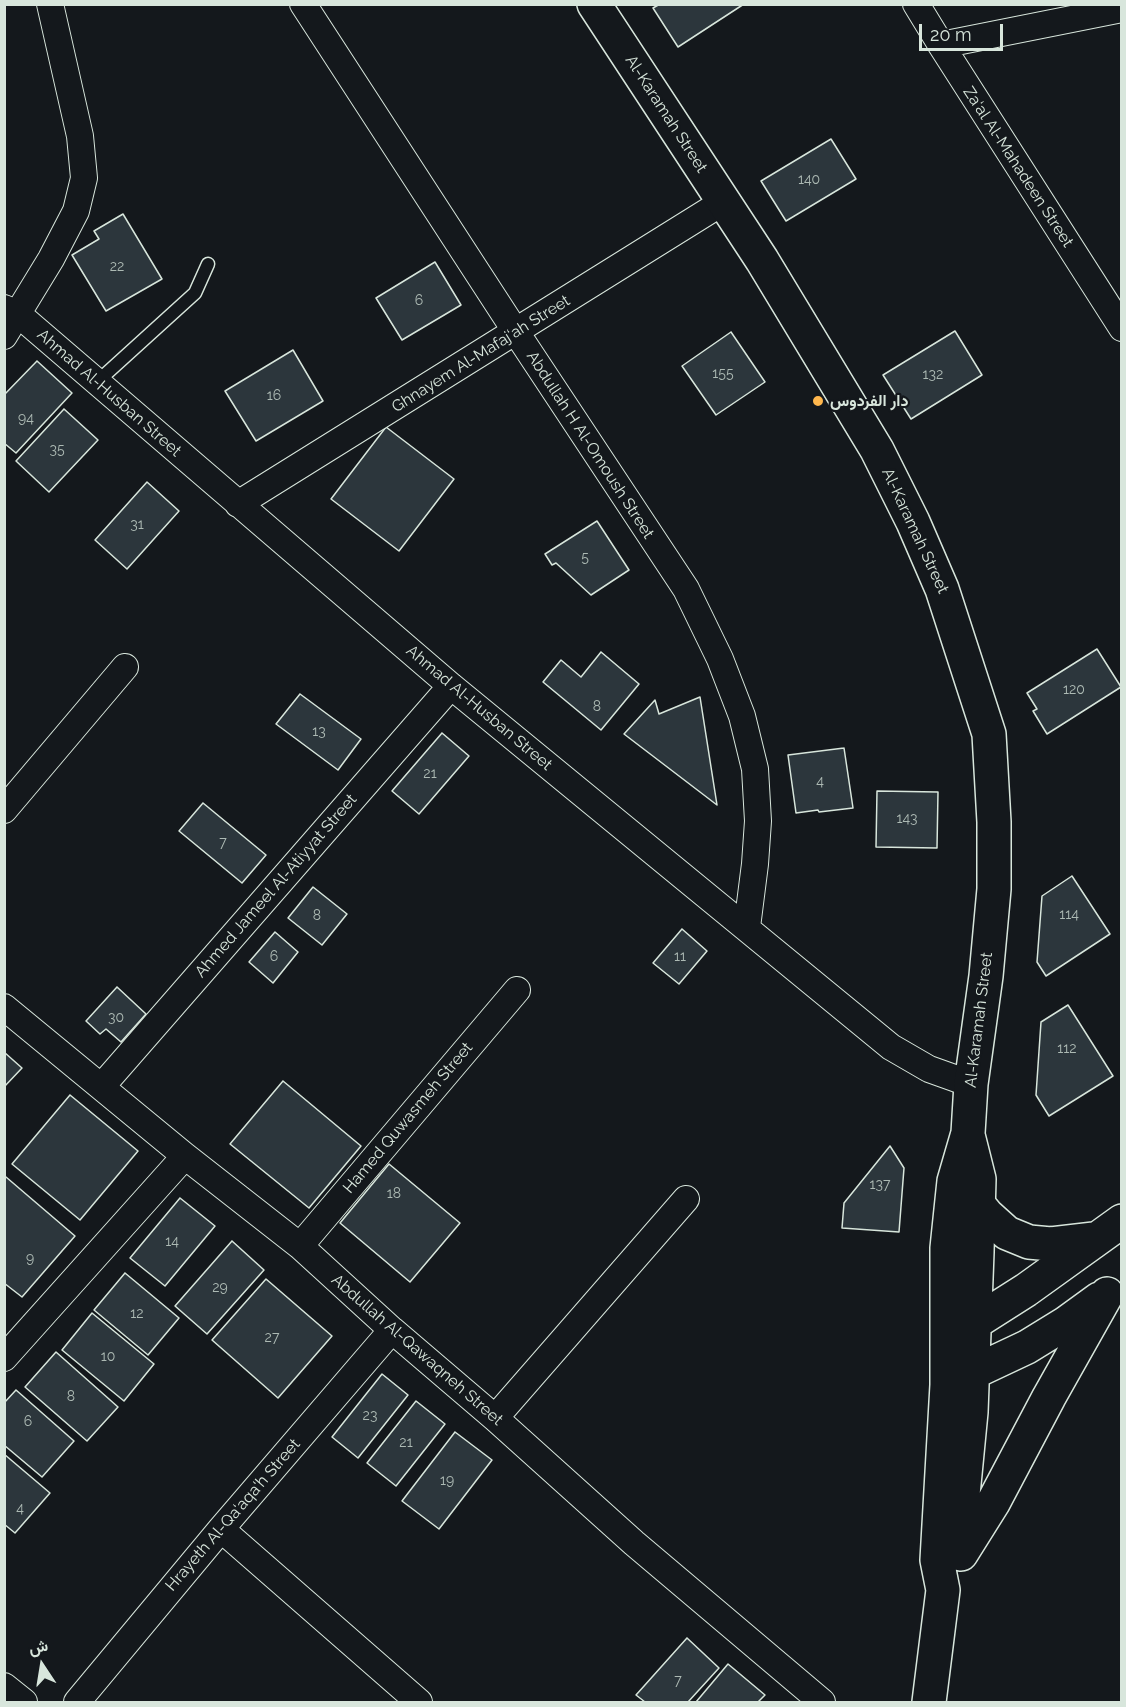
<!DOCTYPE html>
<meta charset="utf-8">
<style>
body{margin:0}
#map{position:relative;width:1126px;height:1707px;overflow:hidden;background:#14181c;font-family:Raleway,Vazirmatn,sans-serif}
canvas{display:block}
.frame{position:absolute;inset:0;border:6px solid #d8e6dc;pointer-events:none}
.north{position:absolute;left:12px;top:1635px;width:60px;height:60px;-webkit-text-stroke:4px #14181c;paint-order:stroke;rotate:348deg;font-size:16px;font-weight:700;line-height:24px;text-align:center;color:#d8e6dc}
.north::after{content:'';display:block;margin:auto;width:21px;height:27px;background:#d8e6dc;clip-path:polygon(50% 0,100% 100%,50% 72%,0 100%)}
.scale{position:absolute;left:919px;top:24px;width:84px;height:27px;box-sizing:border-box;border:3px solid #d8e6dc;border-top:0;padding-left:8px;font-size:18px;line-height:21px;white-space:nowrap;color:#d8e6dc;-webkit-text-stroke:4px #14181c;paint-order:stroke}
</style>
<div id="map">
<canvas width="1126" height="1707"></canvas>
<div class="frame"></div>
<div class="north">ش</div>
<div class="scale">20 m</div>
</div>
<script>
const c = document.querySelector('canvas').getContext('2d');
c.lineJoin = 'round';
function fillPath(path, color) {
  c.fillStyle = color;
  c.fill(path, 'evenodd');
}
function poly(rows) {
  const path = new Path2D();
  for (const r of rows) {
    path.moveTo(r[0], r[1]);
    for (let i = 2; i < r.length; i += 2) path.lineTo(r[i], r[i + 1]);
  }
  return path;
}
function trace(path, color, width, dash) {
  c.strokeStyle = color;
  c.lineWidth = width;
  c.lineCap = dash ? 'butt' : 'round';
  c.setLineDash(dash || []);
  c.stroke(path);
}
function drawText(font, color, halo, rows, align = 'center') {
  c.font = font + ' Raleway,Vazirmatn,sans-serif';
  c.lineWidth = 4.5;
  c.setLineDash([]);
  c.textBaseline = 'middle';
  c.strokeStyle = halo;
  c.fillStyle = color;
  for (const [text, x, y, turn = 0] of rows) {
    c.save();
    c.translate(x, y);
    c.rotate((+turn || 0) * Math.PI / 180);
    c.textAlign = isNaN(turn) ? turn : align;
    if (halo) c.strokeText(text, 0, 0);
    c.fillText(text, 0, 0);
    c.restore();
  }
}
const building = poly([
 [660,4,744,4,678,47,653,8,660,4],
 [831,139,856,179,786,221,761,181,831,139],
 [123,214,162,279,106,311,72,255,99,239,94,231,123,214],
 [435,262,461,305,402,340,376,298,435,262],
 [955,331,982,375,911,419,883,375,955,331],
 [731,332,765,382,716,415,682,366,731,332],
 [293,350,323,401,256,441,225,391,293,350],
 [37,361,72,393,16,453,4,443,4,395,37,361],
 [64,409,98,440,49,492,16,461,64,409],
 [386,427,454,479,399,551,331,499,386,427],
 [147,482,179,511,127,569,95,540,147,482],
 [597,521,629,570,591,595,556,563,552,565,545,554,597,521],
 [1097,649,1121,687,1047,734,1033,711,1037,709,1027,693,1097,649],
 [601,652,639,684,601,730,543,682,561,660,581,677,601,652],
 [300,694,361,739,338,770,276,724,300,694],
 [700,697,717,805,624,734,655,700,659,714,700,697],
 [442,733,469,756,419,814,392,791,442,733],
 [844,748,853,808,819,812,818,810,796,813,788,755,844,748],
 [877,791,938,792,937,848,876,847,877,791],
 [203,803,266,855,242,883,179,831,203,803],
 [1072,876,1110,934,1046,976,1037,962,1042,896,1072,876],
 [313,887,347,914,322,945,288,918,313,887],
 [682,929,707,951,679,984,653,963,682,929],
 [275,932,298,952,273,983,249,962,275,932],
 [117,987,146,1014,121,1042,106,1029,100,1034,86,1021,117,987],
 [1068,1005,1113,1076,1049,1116,1036,1095,1041,1022,1068,1005],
 [4,1052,22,1068,4,1087,4,1052],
 [283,1081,361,1146,309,1208,230,1144,283,1081],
 [70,1095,138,1151,80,1220,12,1164,70,1095],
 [890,1146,904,1168,899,1232,842,1228,844,1203,890,1146],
 [389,1164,460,1223,410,1282,340,1223,389,1164],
 [6,1177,75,1236,22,1297,4,1283,4,1178,6,1177],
 [180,1198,215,1226,165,1286,130,1258,180,1198],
 [232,1241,264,1270,207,1334,175,1306,232,1241],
 [125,1273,179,1318,148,1355,94,1310,125,1273],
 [266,1279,332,1336,278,1398,212,1340,266,1279],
 [92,1313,154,1364,124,1401,62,1350,92,1313],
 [56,1352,118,1407,87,1441,25,1387,56,1352],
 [382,1374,408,1395,358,1458,332,1437,382,1374],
 [16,1390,74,1441,42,1477,4,1445,4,1403,16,1390],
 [416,1401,445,1424,396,1486,367,1463,416,1401],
 [455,1432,492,1460,439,1529,402,1501,455,1432],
 [4,1454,50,1493,15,1533,4,1524,4,1454],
 [687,1638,719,1668,688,1702,645,1702,636,1695,687,1638],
 [728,1664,765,1695,758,1702,696,1702,728,1664]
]);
fillPath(building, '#2c363c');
trace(building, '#d8e6dc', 1.5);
const lane = poly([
 [97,382,195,293,208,264]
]);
const street = poly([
 [303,4,516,332,686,589,720,659,742,716,755,769,758,821,755,864,747,927],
 [916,4,941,45,1122,328],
 [941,45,1122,9],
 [4,308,18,314,451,686,891,1047,929,1069,971,1084],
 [4,336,51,259,76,211,84,178,80,136,50,4],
 [238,504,723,202],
 [4,810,125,667],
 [4,1007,185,1156,300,1246,392,1330,495,1418,634,1543,822,1702],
 [102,1086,451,686],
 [300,1246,517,990],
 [4,1358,185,1156],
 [495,1418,686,1199],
 [221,1529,419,1702],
 [4,1686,24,1702],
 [77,1702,221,1529,392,1330]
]);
const secondary = poly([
 [594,4,762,260,877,450,913,522,942,589,989,734,994,822,994,889,986,976,971,1084,968,1133,954,1181,947,1248,947,1385,937,1560,943,1590,929,1702],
 [978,1204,987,1215,1007,1233,1029,1242,1051,1244,1094,1239],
 [960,1332,1026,1290,1122,1221],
 [957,1380,1027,1347,1066,1323,1099,1299],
 [958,1546,971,1412,977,1252,979,1179,968,1135],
 [961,1554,993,1503,1049,1397,1107,1294]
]);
trace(lane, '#d8e6dc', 15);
trace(street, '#d8e6dc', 28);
trace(secondary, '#d8e6dc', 36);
trace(lane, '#14181c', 12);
trace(street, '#14181c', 26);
trace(secondary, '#14181c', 33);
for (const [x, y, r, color] of [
 [818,401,6,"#ffb74d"]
]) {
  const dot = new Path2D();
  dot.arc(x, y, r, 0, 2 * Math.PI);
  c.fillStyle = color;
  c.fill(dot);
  trace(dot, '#14181c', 2);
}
drawText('14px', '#adbab4', null, [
 ["140",809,180],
 ["22",117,267],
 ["6",419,301],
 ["155",723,374],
 ["132",933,375],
 ["16",274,396],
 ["94",26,419],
 ["35",57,450],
 ["31",137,525],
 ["5",585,558],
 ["120",1074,690],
 ["8",597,707],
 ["13",319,732],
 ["21",430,774],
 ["4",820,782],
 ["143",907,819],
 ["7",223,843],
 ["114",1069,915],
 ["8",317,916],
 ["6",274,957],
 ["11",680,957],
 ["30",116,1018],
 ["112",1067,1049],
 ["137",880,1185],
 ["18",394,1194],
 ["14",172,1242],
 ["9",30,1259],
 ["29",220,1288],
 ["12",137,1314],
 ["27",272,1338],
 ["10",108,1357],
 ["8",71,1397],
 ["23",370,1416],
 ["6",28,1422],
 ["21",406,1443],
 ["19",447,1481],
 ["4",20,1509],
 ["7",678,1681]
]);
drawText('16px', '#d8e6dc', '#14181c', [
 ["Al-Karamah Street",666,114,57],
 ["Za‘al Al-Mahadeen Street",1018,167,57],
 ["Ghnayem Al-Mafaj‘ah Street",481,354,-32],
 ["Ahmad Al-Husban Street",109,393,41],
 ["Abdullah H Al-Omoush Street",590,445,57],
 ["Al-Karamah Street",915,531,65],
 ["Ahmad Al-Husban Street",479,708,40],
 ["Ahmed Jameel Al-Atiyyat Street",276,886,-49],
 ["Al-Karamah Street",979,1020,-83],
 ["Hamed Quwasmeh Street",408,1118,-50],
 ["Abdullah Al-Qawaqneh Street",417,1350,41],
 ["Hrayeth Al-Qa‘aqa‘h Street",233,1515,-49]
]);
drawText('bold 16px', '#d8e6dc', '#14181c', [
 ["دار الفردوس",830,401]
], 'left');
</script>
